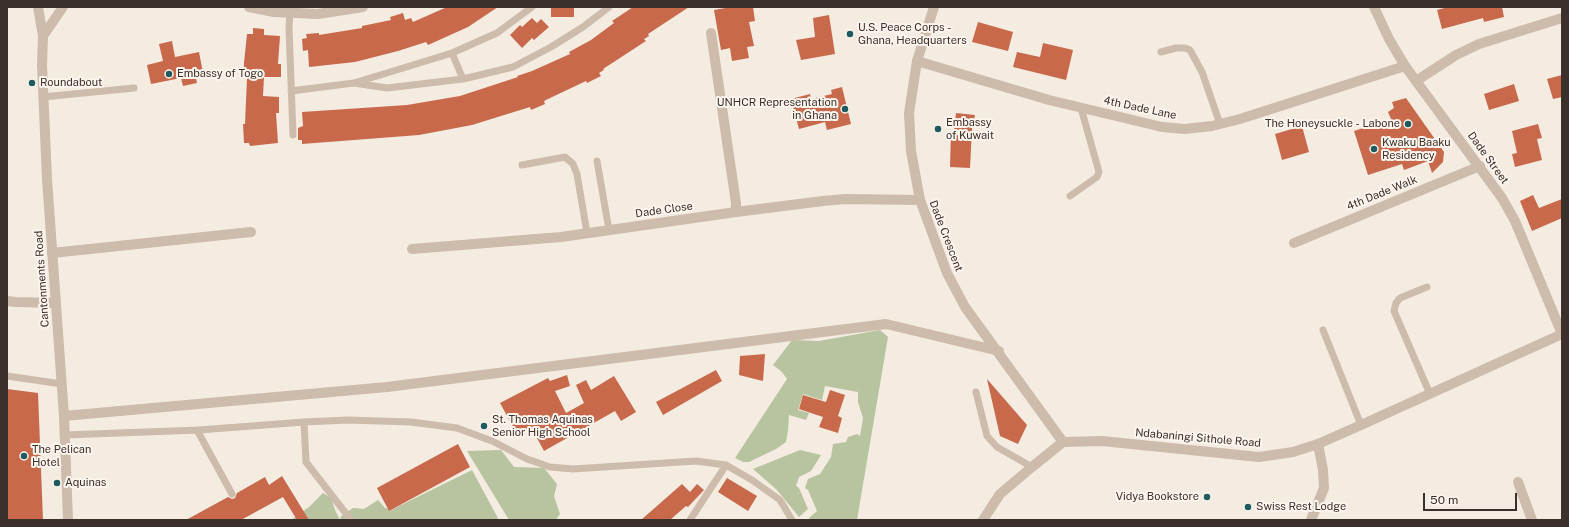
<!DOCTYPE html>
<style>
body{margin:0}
#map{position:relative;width:1569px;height:527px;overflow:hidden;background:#f4ebe1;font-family:"Public Sans",sans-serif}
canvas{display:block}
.frame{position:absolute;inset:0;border:8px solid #3b302b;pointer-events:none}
.scale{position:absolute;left:1423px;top:493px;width:94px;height:18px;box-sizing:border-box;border:2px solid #3b302b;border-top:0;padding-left:5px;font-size:12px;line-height:14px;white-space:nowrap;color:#3b302b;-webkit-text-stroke:3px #fbf5ee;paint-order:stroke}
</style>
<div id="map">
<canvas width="1569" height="527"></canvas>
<div class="frame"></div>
<div class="scale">50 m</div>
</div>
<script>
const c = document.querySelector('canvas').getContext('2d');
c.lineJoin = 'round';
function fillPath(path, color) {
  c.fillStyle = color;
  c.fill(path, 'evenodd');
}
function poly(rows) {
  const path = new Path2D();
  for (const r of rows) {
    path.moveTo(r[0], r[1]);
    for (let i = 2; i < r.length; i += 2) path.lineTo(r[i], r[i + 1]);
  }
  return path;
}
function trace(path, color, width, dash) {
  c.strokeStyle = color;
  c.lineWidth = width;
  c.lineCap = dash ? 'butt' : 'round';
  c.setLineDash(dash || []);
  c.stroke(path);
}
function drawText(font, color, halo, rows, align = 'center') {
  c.font = font + ' "Public Sans",sans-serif';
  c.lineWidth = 4;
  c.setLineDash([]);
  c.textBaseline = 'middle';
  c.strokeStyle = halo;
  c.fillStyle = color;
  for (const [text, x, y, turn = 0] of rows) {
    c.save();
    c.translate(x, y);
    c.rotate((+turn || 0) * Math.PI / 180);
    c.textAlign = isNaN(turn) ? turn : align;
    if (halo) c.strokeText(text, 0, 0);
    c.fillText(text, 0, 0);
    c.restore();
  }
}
fillPath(poly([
 [880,330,888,337,857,520,809,520,809,518,817,511,808,490,805,488,808,479,820,474,831,457,833,444,846,442,848,437,857,434,860,436,863,418,858,402,858,392,825,386,822,400,803,394,798,410,809,413,806,420,789,415,788,431,786,442,776,449,749,462,743,462,735,458,787,379,782,372,773,365,792,340,819,341],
 [501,450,514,467,544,468,557,484,554,496,560,514,556,520,509,520,467,451],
 [800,450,821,455,811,471,799,477,796,486,799,488,808,509,799,517,777,490,753,469],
 [472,470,499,520,342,520,340,517,353,508,364,509,378,500,385,508,387,508,389,511],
 [323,493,331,498,335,510,340,520,291,520,309,507]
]), '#b8c4a0');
fillPath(poly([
 [447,7,498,7,468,27,428,45,426,42,398,51,355,62,309,67,308,50,303,51,302,39,307,38,306,34,319,33,319,35,362,28,362,26,391,20,390,17,403,13,405,20,411,18,413,22],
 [551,7,574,7,574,17,551,17],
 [633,7,689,7,648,34,649,36,644,39,646,41,603,69,604,70,599,73,601,76,587,83,586,81,548,99,544,101,545,104,531,110,530,107,472,125,419,135,302,144,302,140,298,140,298,128,303,126,302,112,407,105,460,96,518,77,517,76,532,71,570,54,569,52,591,40,614,23,612,21],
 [731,7,753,7,755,21,749,22,754,46,747,47,749,58,732,61,730,48,721,50,714,10],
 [1448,7,1502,7,1504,17,1484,22,1483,18,1442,29,1437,10],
 [829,15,835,54,801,60,796,40,815,37,813,18],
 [532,18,537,23,541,19,549,27,534,40,532,38,522,48,510,35,520,25,522,27],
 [978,22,1013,32,1008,51,972,42],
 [253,28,264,29,264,35,280,36,278,64,281,64,281,77,264,77,263,96,279,97,279,113,276,113,278,143,250,146,249,143,244,143,243,124,245,124,247,78,244,77,244,63,247,34,253,34],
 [172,41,175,57,199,52,203,73,195,74,197,83,183,86,181,78,151,84,147,65,163,61,159,44],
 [1043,43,1073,50,1066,80,1013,67,1017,52,1040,57],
 [1562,75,1562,97,1553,99,1547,79],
 [1514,84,1519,101,1489,110,1484,94],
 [842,87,851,124,827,130,825,122,799,129,791,99,810,94,811,99,832,94,831,90],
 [1406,98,1444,152,1443,162,1432,173,1428,161,1404,170,1402,164,1368,175,1354,131,1391,119,1388,112,1394,108,1392,102],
 [956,113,975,115,972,129,970,168,950,167,951,132,954,132],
 [1538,124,1542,138,1537,139,1542,160,1515,167,1512,154,1517,153,1512,131],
 [1302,126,1309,152,1282,160,1275,134],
 [1533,195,1539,208,1562,199,1562,218,1532,231,1520,201],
 [765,354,763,381,739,375,740,356],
 [716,370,722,381,663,415,656,402],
 [567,375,570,386,555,391,566,413,584,403,576,385,586,380,591,390,614,376,636,412,621,421,615,411,544,451,531,427,517,434,500,403,548,378,550,381],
 [987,379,1027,425,1018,444,1000,436],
 [7,389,38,393,43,520,7,520],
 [830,390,845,395,838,416,842,418,838,433,819,427,823,417,799,409,803,395,826,402],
 [458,444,470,467,389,511,377,488],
 [282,476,309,520,297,520,283,497,241,520,186,520,228,497,232,499,235,498,237,493,265,477,269,485],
 [727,478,757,496,748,511,718,492],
 [682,484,690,492,697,484,704,490,688,507,686,506,670,520,641,520]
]), '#c8694b');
trace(poly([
 [290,13,289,28,293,135],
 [1161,52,1176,48,1185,48,1190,50,1202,72,1220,124],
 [452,53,463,79],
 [354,83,387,88,463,79,513,67,551,47,583,27,609,7],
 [291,91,354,83,452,53,497,33,532,7],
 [43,97,134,88],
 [597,161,609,230],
 [522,165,565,157,573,164,577,174,587,233],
 [1070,196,1097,177,1099,172,1081,108],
 [1427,287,1400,298,1396,303,1394,311,1430,394],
 [1323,330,1361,425],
 [7,376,62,384],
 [976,392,987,436,997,447,1032,467],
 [304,422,306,462,351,520],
 [197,430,232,494],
 [65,435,199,430,304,422,348,420,411,422,457,428,492,441,527,459,550,467,573,469,696,461,726,465,752,480,780,500,792,520],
 [690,520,726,465]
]), '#cdbbac', 7);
trace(poly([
 [934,7,917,61,909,113,911,151,920,200,947,273,965,307,1063,442],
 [711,33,736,203,736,212],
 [917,61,1049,100,1162,127,1184,129,1212,126,1240,119,1405,66],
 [1416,81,1456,55,1479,44,1562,18],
 [1294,243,1480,166],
 [412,249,561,237,736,212,823,201,845,199,920,200],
 [52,253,251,232],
 [7,301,16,302,56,303],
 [64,416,387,387,886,324,999,351],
 [1518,482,1532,520],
 [1311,520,1324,488,1323,470,1318,444]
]), '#cdbbac', 10);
trace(poly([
 [38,7,43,36,42,65,47,179,64,416,68,520],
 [249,7,274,12,318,14,363,7],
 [1374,7,1389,39,1405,66,1502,198,1515,221,1562,334],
 [43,36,63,7],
 [983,520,1000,494,1032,467,1063,442,1102,441,1259,457,1293,452,1318,444,1361,425,1562,334]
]), '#cdbbac', 10);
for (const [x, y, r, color] of [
 [850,34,4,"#1f5a5e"],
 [169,74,4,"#1f5a5e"],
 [32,83,4,"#1f5a5e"],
 [845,109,4,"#1f5a5e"],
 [1408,124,4,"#1f5a5e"],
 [938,129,4,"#1f5a5e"],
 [1374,149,4,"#1f5a5e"],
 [484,426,4,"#1f5a5e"],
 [24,456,4,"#1f5a5e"],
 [57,483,4,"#1f5a5e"],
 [1207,497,4,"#1f5a5e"],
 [1248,507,4,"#1f5a5e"]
]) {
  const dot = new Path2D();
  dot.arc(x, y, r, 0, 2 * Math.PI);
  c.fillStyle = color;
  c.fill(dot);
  trace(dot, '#fbf5ee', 1.5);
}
drawText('11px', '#3b302b', '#fbf5ee', [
 ["U.S. Peace Corps -",858,28],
 ["Ghana, Headquarters",858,41],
 ["Embassy of Togo",177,74],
 ["Roundabout",40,83],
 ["UNHCR Representation",837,103,"right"],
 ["in Ghana",837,116,"right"],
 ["Embassy",946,123],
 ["of Kuwait",946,136],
 ["The Honeysuckle - Labone",1400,124,"right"],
 ["Kwaku Baaku",1382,143],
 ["Residency",1382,156],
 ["St. Thomas Aquinas",492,420],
 ["Senior High School",492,433],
 ["The Pelican",32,450],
 ["Hotel",32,463],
 ["Aquinas",65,483],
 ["Vidya Bookstore",1199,497,"right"],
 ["Swiss Rest Lodge",1256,507]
], 'left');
drawText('11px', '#3b302b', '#fbf5ee', [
 ["4th Dade Lane",1140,108,12],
 ["Dade Street",1488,158,54],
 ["4th Dade Walk",1382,193,-22],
 ["Dade Close",664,210,-8],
 ["Dade Crescent",946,236,69],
 ["Cantonments Road",42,279,-94],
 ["Ndabaningi Sithole Road",1198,438,5]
]);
</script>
